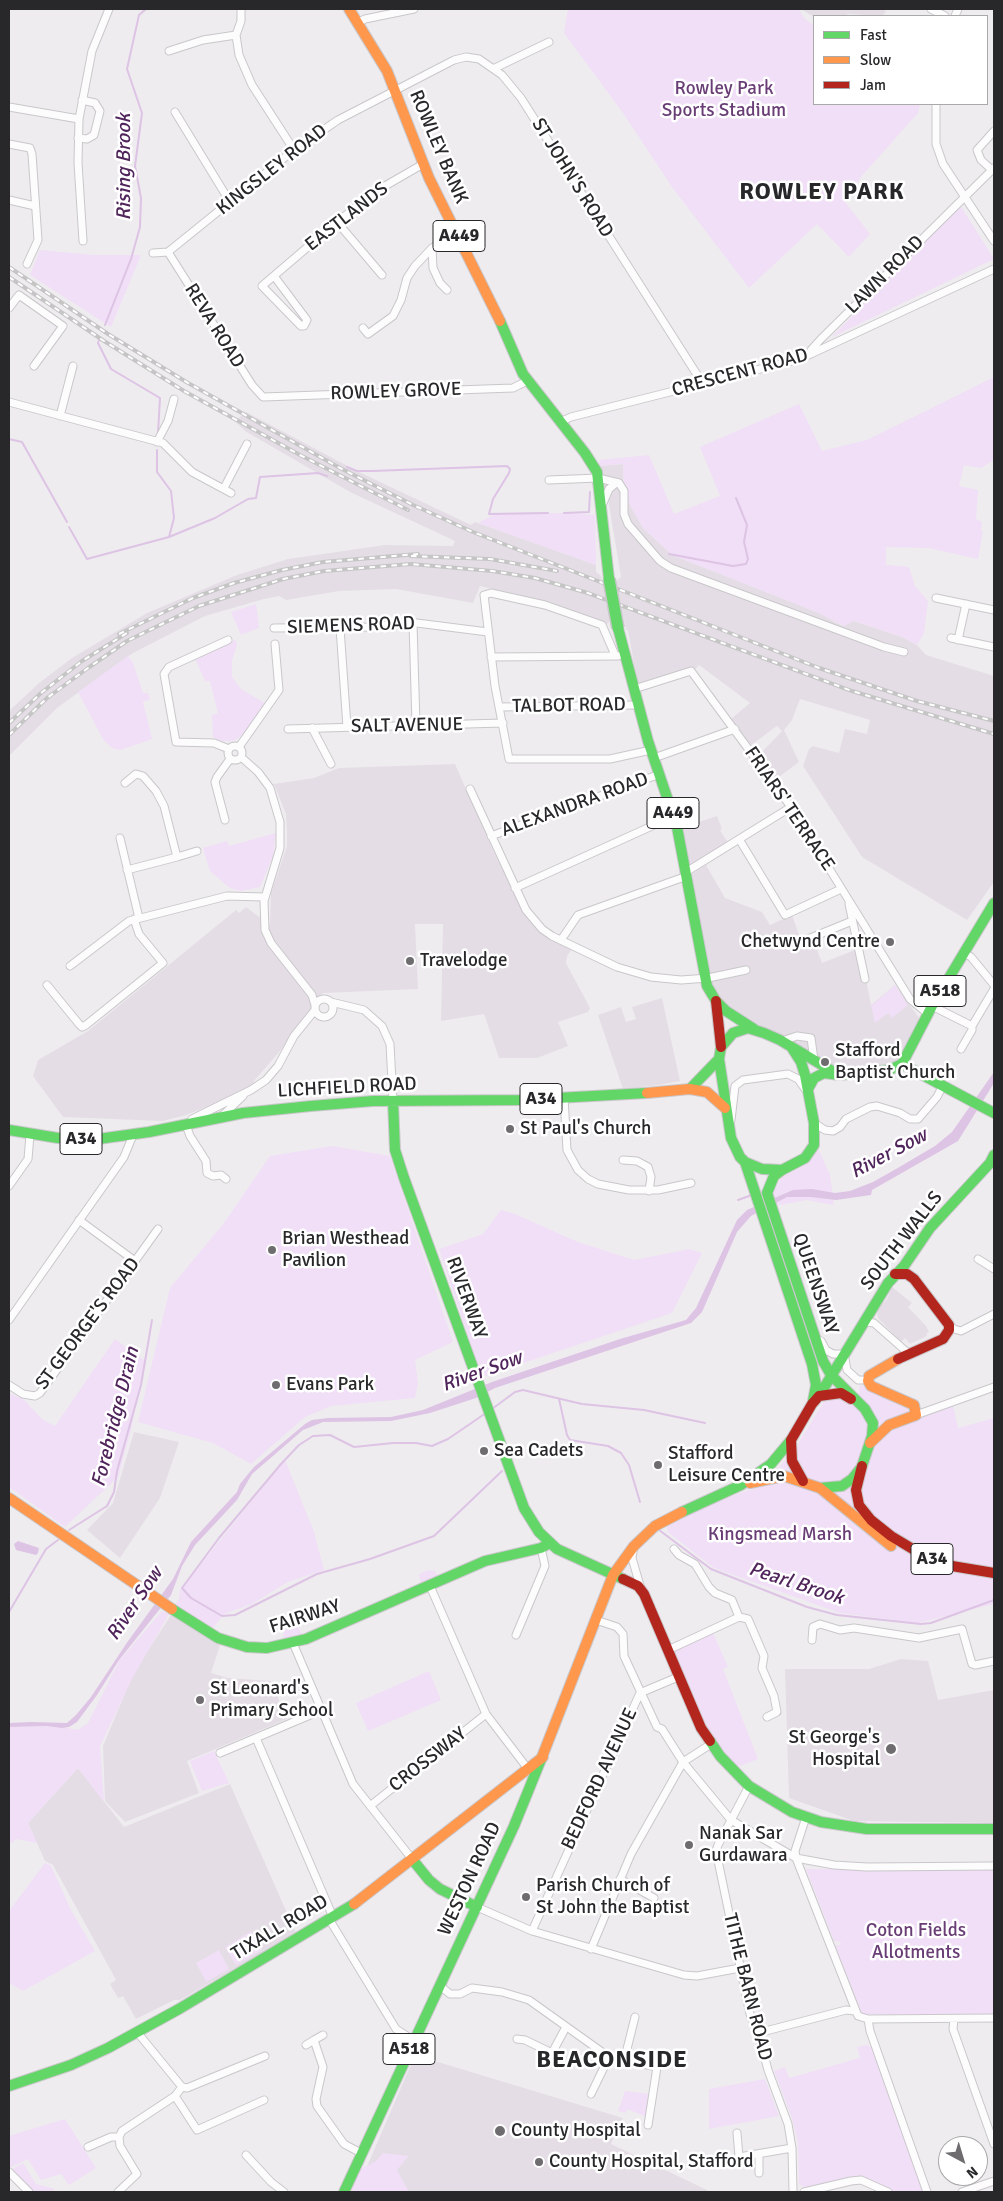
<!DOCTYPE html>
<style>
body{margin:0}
#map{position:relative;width:1003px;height:2201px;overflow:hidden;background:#efecf0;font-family:Signika,sans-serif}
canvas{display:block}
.frame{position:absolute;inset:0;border:10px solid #282729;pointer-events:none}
.legend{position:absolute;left:813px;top:15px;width:175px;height:90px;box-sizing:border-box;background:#fff;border:1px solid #a9a9a9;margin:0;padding:6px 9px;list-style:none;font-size:15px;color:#282729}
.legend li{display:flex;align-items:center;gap:10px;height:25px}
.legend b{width:25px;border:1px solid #a9a9a9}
.north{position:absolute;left:938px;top:2136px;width:50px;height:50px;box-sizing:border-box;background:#fff;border:1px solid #a9a9a9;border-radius:50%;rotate:141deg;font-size:14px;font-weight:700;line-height:20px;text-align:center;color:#282729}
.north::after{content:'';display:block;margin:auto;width:18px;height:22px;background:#6e6c6f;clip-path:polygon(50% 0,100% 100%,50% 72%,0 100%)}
</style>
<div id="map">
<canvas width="1003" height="2201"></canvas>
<div class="frame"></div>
<ul class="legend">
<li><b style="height:6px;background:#63d668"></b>Fast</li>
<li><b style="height:6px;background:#ff974d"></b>Slow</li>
<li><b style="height:6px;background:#b3261e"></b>Jam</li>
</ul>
<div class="north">N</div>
</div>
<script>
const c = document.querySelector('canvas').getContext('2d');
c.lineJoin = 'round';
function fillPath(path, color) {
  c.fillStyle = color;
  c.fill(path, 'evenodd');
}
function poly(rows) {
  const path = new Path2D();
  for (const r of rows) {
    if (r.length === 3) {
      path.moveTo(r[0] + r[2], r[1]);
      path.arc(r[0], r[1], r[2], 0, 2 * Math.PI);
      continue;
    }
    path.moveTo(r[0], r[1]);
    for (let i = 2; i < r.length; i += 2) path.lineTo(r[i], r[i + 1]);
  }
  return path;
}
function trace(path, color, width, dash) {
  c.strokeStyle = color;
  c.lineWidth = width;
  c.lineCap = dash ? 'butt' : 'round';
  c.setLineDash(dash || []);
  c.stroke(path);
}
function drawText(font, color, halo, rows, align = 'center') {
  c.font = font + ' Signika,sans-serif';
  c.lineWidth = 5;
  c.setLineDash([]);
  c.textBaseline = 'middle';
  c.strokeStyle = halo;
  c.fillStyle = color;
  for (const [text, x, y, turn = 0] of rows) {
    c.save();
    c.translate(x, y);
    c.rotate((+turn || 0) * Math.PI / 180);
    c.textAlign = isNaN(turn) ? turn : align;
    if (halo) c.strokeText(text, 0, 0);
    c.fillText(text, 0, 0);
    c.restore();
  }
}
fillPath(poly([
 [801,9,884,9,886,12,882,16,848,14,844,16,814,17],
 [246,412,357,471,471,525,475,522,596,565,596,572,601,576,610,619,608,624,550,602,480,586,473,603,396,589,339,591,286,600,279,596,264,599,205,616,133,653,57,708,9,756,9,711,39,683,72,658,147,613,237,575,288,559,385,545,453,546,455,541,350,492,245,431,235,421],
 [623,464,624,490,631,507,643,528,672,555,819,613,843,626,854,621,902,637,917,645,926,655,994,676,994,882,967,920,862,857,803,766,809,749,813,746,839,753,845,729,867,734,870,720,800,699,792,720,784,730,799,762,775,780,759,755,782,731,777,726,751,745,731,719,750,703,699,665,691,674,639,692,628,630,626,630,616,581,621,577,607,493,599,466],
 [455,764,496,857,524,910,553,940,572,949,567,956,566,963,590,1008,588,1012,558,1022,568,1046,537,1058,499,1058,484,1014,441,1021,443,924,415,924,418,989,323,993,285,1045,254,1081,254,1085,232,1097,186,1115,163,1121,63,1117,33,1076,38,1060,88,1031,236,910,239,913,246,907,270,925,271,893,287,846,287,831,286,814,274,784,314,778,339,768],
 [717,816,722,829,720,830,728,843,690,867,681,828],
 [706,865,725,898,762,912,770,925,792,915,802,943,813,939,822,963,860,948,871,1005,895,985,920,1019,897,1061,885,1068,840,1072,731,1010,709,984,692,874],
 [662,998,680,1081,659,1085,623,1089,598,1015,621,1007,626,1022,636,1019,632,1007],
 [892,1287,912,1303,908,1307,926,1326,929,1332,926,1334,927,1336,910,1344,905,1338,901,1342,878,1318,877,1310,887,1299],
 [134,1432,179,1442,160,1498,120,1558,87,1530,113,1503],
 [171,1615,221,1642,211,1673,228,1678,271,1681,287,1719,187,1761,199,1793,125,1822,105,1801,103,1746,134,1672],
 [901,1659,928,1661,938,1700,994,1690,994,1823,854,1821,789,1798,785,1669,869,1669],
 [78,1768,124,1827,230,1784,296,1933,180,2000,174,2000,136,2019,123,1996,118,1998,110,1984,116,1980,53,1865,45,1861,28,1823],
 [415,2055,623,2118,611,2144,707,2190,707,2192,356,2192]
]), '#e4dde5');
fillPath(poly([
 [568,9,799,9,804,18,814,26,814,104,920,104,918,113,860,178,845,202,870,234,849,257,817,224,749,288,672,187,623,113,564,33],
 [960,205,994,259,832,337],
 [40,250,94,255,141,255,111,327,30,275],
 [994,377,994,460,981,468,964,465,959,486,978,490,976,519,982,522,981,530,983,531,978,559,929,548,886,547,886,565,909,567,915,586,928,601,924,633,917,645,902,637,854,621,844,626,819,613,672,555,643,528,631,507,624,490,623,464,599,466,599,460,649,455,674,514,720,496,700,447,799,404,822,451,867,440],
 [564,513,595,515,596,565,478,523,495,514],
 [256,604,259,628,241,635,231,612],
 [235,640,237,645,232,660,232,677,241,689,266,704,243,735,233,741,221,741,213,737,212,715,218,713,210,681,205,681,195,658],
 [128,656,133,663,143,693,148,693,150,699,143,702,152,739,120,750,112,748,103,739,78,692],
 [276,833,273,856,260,887,241,891,230,888,210,871,203,848,227,841,229,846],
 [895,985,908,1005,892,1018,888,1013,875,1023,871,1006],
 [332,1146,390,1156,453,1342,415,1360,418,1383,415,1398,331,1406,305,1417,251,1464,213,1443,138,1422,170,1288,224,1223,270,1156],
 [818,1148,830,1175,834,1205,807,1200,775,1206,772,1195,782,1177,798,1169,809,1160],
 [501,1210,515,1214,578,1242,634,1260,690,1249,702,1253,672,1313,482,1377,439,1249,483,1234],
 [115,1339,145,1361,131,1430,118,1477,65,1527,9,1487,9,1393,23,1399,43,1420,55,1426],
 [860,1385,903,1403,910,1408,905,1423,953,1406,958,1428,994,1418,994,1604,918,1623,840,1613,714,1568,668,1532,667,1526,691,1511,763,1485,785,1460,796,1453,799,1442,825,1400,835,1397,849,1402,864,1416,876,1415,858,1396],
 [285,1460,314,1532,324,1570,288,1582,252,1604,224,1614,213,1628,175,1605,179,1599,180,1590],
 [428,1570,435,1571,440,1580,421,1588,419,1574],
 [162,1611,169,1614,132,1679,100,1746,104,1802,78,1768,28,1823,37,1843,16,1839,9,1845,9,1727,57,1726,78,1730,88,1723,119,1661],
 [294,1626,299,1629,304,1637,283,1643,284,1631],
 [712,1631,728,1667,723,1669,758,1759,737,1767,721,1750,707,1728,673,1648],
 [429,1671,441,1700,368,1731,356,1703],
 [214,1751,229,1783,202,1791,190,1761],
 [45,1863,51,1866,71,1910,95,1951,23,1991,9,1983,9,1911],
 [806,1869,994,1869,994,2014,862,2014,835,1945,840,1945,841,1942,834,1941],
 [251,1931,262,1950,236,1965,225,1947],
 [219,1950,229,1969,206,1982,196,1963],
 [867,2045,873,2048,926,2192,893,2192,856,2177,806,2188,799,2184,798,2143,792,2118,774,2071,785,2067,789,2078,860,2058,857,2047],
 [765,2079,779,2116,709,2129,709,2089],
 [625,2091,650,2094,647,2117,630,2110,627,2110,626,2113,618,2111],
 [65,2119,96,2168,69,2185,61,2174,41,2180,28,2159,9,2168,9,2136],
 [383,2153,409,2156,397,2170,409,2192,351,2192,359,2170,376,2161],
 [23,2163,36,2184,55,2189,51,2192,32,2192,11,2170]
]), '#f0dff6');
fillPath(poly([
 [994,1072,994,1083,958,1141,872,1190,871,1195,836,1200,811,1197,787,1197,751,1216,737,1232,702,1312,691,1323,495,1388,476,1398,430,1413,391,1421,323,1422,303,1430,252,1474,237,1500,195,1545,182,1566,171,1595,119,1660,97,1695,77,1722,69,1727,62,1728,47,1726,9,1727,9,1723,31,1722,67,1723,76,1715,91,1697,126,1644,173,1579,191,1542,237,1492,240,1484,254,1467,305,1424,312,1420,328,1418,391,1417,423,1410,492,1382,620,1339,686,1320,696,1308,737,1220,747,1210,793,1190,812,1189,835,1193,850,1191,873,1182,896,1169,935,1146,952,1132],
 [18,1541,39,1548,38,1553,36,1555,16,1550,14,1544]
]), '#ddc3e4');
trace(poly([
 [105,325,131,259,140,227,141,198,135,166,142,113,127,69,139,15,146,9],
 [99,340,98,343,111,369,160,398,158,433],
 [9,439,22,442,67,522],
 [157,450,157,472,171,491,174,518,169,537],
 [347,467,357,471,372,471,507,466,510,469,509,473,493,499,489,514,548,513],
 [564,513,589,512,590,492],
 [69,527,87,559,169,537,215,518,248,499,256,498,260,477,318,473,327,476],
 [669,554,733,566,746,564,748,559,744,542,747,525,736,498],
 [738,1200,752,1195],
 [559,1399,567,1435,570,1440,608,1446,621,1453,629,1465,640,1502],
 [492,1409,515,1392,523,1390,582,1404,644,1410,705,1423],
 [486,1413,448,1439,432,1446,416,1443,393,1443,354,1447,330,1435,313,1436,299,1445,281,1464,219,1538,182,1588,191,1598,222,1616,235,1615,317,1574,370,1559,434,1536,502,1471],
 [69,1530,107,1506,114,1492,117,1471,141,1385,152,1320],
 [659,1530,711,1569,807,1607,837,1615,921,1624,931,1623,994,1600],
 [9,1612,46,1549,58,1540]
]), '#ddc3e4', 2);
const street = poly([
 [241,9,241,21,236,35,239,55,252,85,294,150],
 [931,9,945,16],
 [955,16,958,9],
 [357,23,365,19,414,9],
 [169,51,203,40,236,35],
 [495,68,549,42],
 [936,104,936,144,943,164,994,241],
 [9,107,79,119],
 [175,112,230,202],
 [78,138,87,139,94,135,100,111,95,103,82,100],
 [9,144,30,148,32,154,38,240,27,264],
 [992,170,981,160,977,150,994,131],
 [9,200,35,206],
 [337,222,382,275],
 [83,241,78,163,79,119,92,51,109,9],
 [432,248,433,268,440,283,447,290],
 [168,252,252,385,263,397,513,388,527,381],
 [153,253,168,252,294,150,338,120,454,60,466,57,479,59,502,75,521,98,703,384],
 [274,276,307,320,304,326,301,326,262,286,337,222,378,190,423,164],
 [9,308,19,295,63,326,34,366],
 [363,328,368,334,393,316,401,300,407,278,415,266,432,248,457,233],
 [811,354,811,350,820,340,994,168],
 [9,402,163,443,192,472,231,493],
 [60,416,73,366],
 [560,422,571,417,800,359,994,269],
 [157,442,168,421,174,399],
 [549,480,598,478,619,483,624,491,624,514,628,524,660,561,671,568,884,647,904,652],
 [224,488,247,444],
 [603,503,609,489,616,483],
 [936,598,994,610],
 [413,623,416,725],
 [274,628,375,627,409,622,488,632],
 [340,628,347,727],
 [951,638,994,647],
 [228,640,169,667,164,674,176,742,214,743,229,749],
 [958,640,966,604],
 [615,655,602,625,545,605,491,593,484,595,495,686,509,759,610,759,651,750],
 [491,657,618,656],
 [634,689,691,671,791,807,910,999,927,1013],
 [499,707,638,705],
 [312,728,331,764],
 [288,729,503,723],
 [235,753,7],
 [239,747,279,690,275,644],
 [241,757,258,772,270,788,280,822,280,848,264,901,265,930,271,943,312,995,315,1005],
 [654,758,735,729],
 [125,783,136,774,143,776,156,791,164,806,177,857,127,870],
 [470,789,526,910,542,929,552,936,617,967,651,977,681,980,708,978,746,970],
 [225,820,215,782,217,777,230,759],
 [491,836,660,774],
 [120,838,139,918],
 [739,839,785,915,841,889],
 [177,857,197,851],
 [686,872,791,807],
 [515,888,674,816],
 [849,904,865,979],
 [561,940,578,915,687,876],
 [803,941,852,921],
 [964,953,971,957,994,985],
 [70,966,129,921,227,896,264,897],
 [47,985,79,1024,82,1027,86,1025,163,963,139,934,134,919],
 [324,1008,9],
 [331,1002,364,1010,382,1026,390,1044,393,1101],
 [932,1006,972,1026],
 [782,1041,797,1036,811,1038,814,1060],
 [961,1049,972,1030,972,1026,994,989],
 [564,1097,567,1150,578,1170,588,1179,598,1184,629,1190,658,1190,691,1183],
 [224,1114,243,1096],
 [192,1119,251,1090,266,1080,278,1066,294,1036,315,1010],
 [731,1120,735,1086,743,1080,788,1074,798,1079,805,1089],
 [814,1123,825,1130,833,1131,840,1127,846,1119,870,1107,877,1106,900,1113,910,1119,918,1119,937,1097,943,1085],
 [186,1125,190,1136,206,1161,207,1173,213,1176,221,1175,226,1179],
 [623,1160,637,1161,648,1167,651,1177,649,1191],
 [9,1186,28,1159,30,1135],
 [79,1220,135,1261],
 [978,1259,994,1269],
 [9,1320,124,1157,133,1135],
 [864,1322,874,1323,908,1353],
 [949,1325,954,1329,961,1331,994,1314],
 [821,1341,826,1350,833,1354,844,1354,847,1370,858,1380,862,1380],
 [9,1385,23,1394,35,1396,40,1393,158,1229],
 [916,1415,994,1387],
 [633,1552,632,1558,641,1589],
 [430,1586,486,1714,528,1769],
 [739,1617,748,1619,764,1656,762,1668,774,1696,777,1712,767,1717],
 [596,1620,617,1627,623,1634,624,1656,657,1727,662,1729,683,1762,731,1820,796,1858,834,1865,867,1867,994,1866],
 [516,1635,545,1566,541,1548],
 [812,1640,813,1627,820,1624,840,1630,854,1628,919,1638,962,1629,972,1664,975,1665,994,1661],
 [293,1643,353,1784,412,1859],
 [668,1650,739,1617,732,1600,715,1593,709,1587,695,1564,679,1555,674,1549],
 [256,1738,333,1917],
 [220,1753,322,1710],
 [749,1786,718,1845,716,1851,750,2014,758,2033,768,2070,788,2124,792,2148,793,2192],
 [370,1806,486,1714],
 [806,1817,795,1851,796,1858,858,2016,868,2019,994,2018],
 [620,1879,654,1898],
 [477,1907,532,1931,684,1975,697,1976,740,1968],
 [329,1919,396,2029,413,2040],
 [532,1931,640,1693,678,1677],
 [591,1949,631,1854,683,1762,711,1744],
 [439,1985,450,1994,460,1994,472,1988,502,1992,529,2000,609,2057,657,2067,648,2125],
 [868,2019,870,2031,927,2192],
 [954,2019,953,2029,994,2144],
 [137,2032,182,2087,187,2088,265,2056],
 [758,2033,846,2010,855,2011],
 [323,2035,314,2040,323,2067,316,2099,317,2106,344,2144,361,2153],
 [517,2039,525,2040,552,2053,566,2027],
 [306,2045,314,2040],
 [624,2061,635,2017],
 [591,2094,609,2057],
 [175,2096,197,2130,264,2100],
 [737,2133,739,2157,792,2148],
 [88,2147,111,2137,119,2137,122,2131,175,2096,182,2087],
 [246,2155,271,2182,284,2192],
 [9,2172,29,2192],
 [759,2173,759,2154],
 [118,2192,137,2174,120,2146,119,2137],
 [804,2192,851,2181,861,2180,888,2192],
 [962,2192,994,2181]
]);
const fast = poly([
 [500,321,523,374,585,453,597,472,609,579],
 [618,628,648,741,677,827,707,986,716,1001,726,1011,754,1029],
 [792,1048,801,1062,805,1075,814,1123,814,1145,805,1158,782,1170,762,1169,745,1162,740,1157,731,1138,719,1059,721,1047,733,1033,748,1028,764,1033,780,1040,839,1075],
 [902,1064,994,1113],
 [690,1089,719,1059],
 [808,1089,814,1078,824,1073,839,1075,889,1070,902,1064,932,1006,994,903],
 [393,1101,395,1150,404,1178,524,1508,539,1532,557,1549,623,1579],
 [9,1130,58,1138,98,1139,149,1132,243,1113,311,1106,373,1101,521,1100,647,1093],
 [745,1162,812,1364,816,1385,813,1401],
 [782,1170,774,1176,767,1193,823,1361,831,1375,865,1409,873,1423,872,1436,862,1466],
 [819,1396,888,1283,904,1266,930,1228,990,1163,994,1155],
 [820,1488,842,1486,852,1479,860,1469],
 [682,1512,741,1485,771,1464,791,1440],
 [172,1609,218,1638,247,1647,267,1648,306,1639,485,1561,541,1548,550,1543],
 [710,1741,720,1756,749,1786,792,1812,821,1822,867,1829,994,1829],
 [412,1859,429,1880,440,1889,477,1907],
 [9,2086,71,2065,108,2048,179,2009,354,1904],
 [344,2192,514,1826,542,1757]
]);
const slow = poly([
 [349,9,387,71,429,178,500,321],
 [647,1093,690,1089,707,1092,725,1108],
 [870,1443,889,1425,916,1415,914,1405,871,1386,868,1381,869,1376,898,1359],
 [750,1483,784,1476,820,1488,891,1546],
 [9,1498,172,1609],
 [542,1757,613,1575,634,1546,655,1526,682,1512],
 [354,1904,543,1757]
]);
const jam = poly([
 [716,1001,721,1047],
 [895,1274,907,1274,914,1279,949,1325,949,1330,943,1339,898,1359],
 [862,1466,856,1490,859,1505,871,1520,891,1536,926,1557,946,1565,994,1573],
 [803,1481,792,1461,791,1440,812,1404,819,1396,841,1393,851,1399],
 [623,1579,638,1586,644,1594,701,1728,710,1741]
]);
trace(street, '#c9c7ca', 9);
trace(fast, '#c9c7ca', 12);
trace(slow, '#c9c7ca', 12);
trace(jam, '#c9c7ca', 12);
trace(street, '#fdfcfd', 7);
trace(fast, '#63d668', 10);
trace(slow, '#ff974d', 10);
trace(jam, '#b3261e', 10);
const rail = poly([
 [9,267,108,334,188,383,340,468,413,505,473,532,819,668,917,701,994,721],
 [9,277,104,341,184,391,300,455,408,510],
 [411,556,490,559,557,571],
 [119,634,193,598,234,583,282,570,323,562,418,554],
 [9,723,41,693,82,661,127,633],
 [9,735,47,698,88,668,127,641,199,606,283,579,324,571,411,564,492,571,535,578,588,593,852,691,994,734]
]);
trace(rail, '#c6c5c6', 4);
trace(rail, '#fff', 2, [5.5]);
const fastBridge = poly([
 [609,579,618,628]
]);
trace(fastBridge, '#c9c7ca', 14, []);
trace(fastBridge, '#63d668', 11);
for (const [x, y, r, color] of [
 [890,942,5,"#6e6c6f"],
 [410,961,5,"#6e6c6f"],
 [825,1062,5,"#6e6c6f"],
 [510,1129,5,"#6e6c6f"],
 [272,1250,5,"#6e6c6f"],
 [276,1385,5,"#6e6c6f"],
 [484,1451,5,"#6e6c6f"],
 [658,1465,5,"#6e6c6f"],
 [200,1700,5,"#6e6c6f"],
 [891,1749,6,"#6e6c6f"],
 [689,1845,5,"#6e6c6f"],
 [526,1897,5,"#6e6c6f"],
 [500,2131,6,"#6e6c6f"],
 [539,2162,5,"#6e6c6f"]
]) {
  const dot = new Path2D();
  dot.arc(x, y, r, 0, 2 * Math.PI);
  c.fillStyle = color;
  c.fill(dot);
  trace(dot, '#fff', 2);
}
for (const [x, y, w] of [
 [459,236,52],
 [673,813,52],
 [940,991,52],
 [541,1099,42],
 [81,1139,42],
 [932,1559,42],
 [409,2049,52]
]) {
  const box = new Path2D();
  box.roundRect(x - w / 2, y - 15.5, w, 31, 4);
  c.fillStyle = '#fff';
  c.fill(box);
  trace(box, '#282729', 1);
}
drawText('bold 18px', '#282729', null, [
 ["A449",459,236],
 ["A449",673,813],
 ["A518",940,991],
 ["A34",541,1099],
 ["A34",81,1139],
 ["A34",932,1559],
 ["A518",409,2049]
]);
drawText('19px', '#693d75', '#fff', [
 ["Rowley Park",724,89],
 ["Sports Stadium",724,111],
 ["Kingsmead Marsh",780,1535],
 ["Coton Fields",916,1931],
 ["Allotments",916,1953]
]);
drawText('19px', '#282729', '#fff', [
 ["ROWLEY BANK",438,147,67],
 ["KINGSLEY ROAD",272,170,-38],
 ["ST JOHN'S ROAD",572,178,58],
 ["EASTLANDS",347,217,-38],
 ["LAWN ROAD",885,275,-45],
 ["REVA ROAD",214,326,58],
 ["CRESCENT ROAD",740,373,-15],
 ["ROWLEY GROVE",396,392,-2],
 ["SIEMENS ROAD",351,626,-2],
 ["TALBOT ROAD",569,706,-1],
 ["SALT AVENUE",407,726,-1],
 ["ALEXANDRA ROAD",575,805,-20],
 ["FRIARS' TERRACE",789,809,56],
 ["LICHFIELD ROAD",347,1088,-3],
 ["SOUTH WALLS",902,1241,-52],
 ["QUEENSWAY",815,1284,71],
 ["RIVERWAY",466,1298,70],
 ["ST GEORGE'S ROAD",88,1324,-53],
 ["FAIRWAY",305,1617,-18],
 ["CROSSWAY",428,1760,-38],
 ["BEDFORD AVENUE",600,1779,-65],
 ["WESTON ROAD",470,1879,-65],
 ["TIXALL ROAD",280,1928,-31],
 ["TITHE BARN ROAD",747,1987,76]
]);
drawText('19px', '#282729', '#fff', [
 ["Chetwynd Centre",880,942,"right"],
 ["Travelodge",420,961],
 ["Stafford",835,1051],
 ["Baptist Church",835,1073],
 ["St Paul's Church",520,1129],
 ["Brian Westhead",282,1239],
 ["Pavilion",282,1261],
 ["Evans Park",286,1385],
 ["Sea Cadets",494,1451],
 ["Stafford",668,1454],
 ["Leisure Centre",668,1476],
 ["St Leonard's",210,1689],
 ["Primary School",210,1711],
 ["St George's",880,1738,"right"],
 ["Hospital",880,1760,"right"],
 ["Nanak Sar",699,1834],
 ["Gurdawara",699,1856],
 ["Parish Church of",536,1886],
 ["St John the Baptist",536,1908],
 ["County Hospital",511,2131],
 ["County Hospital, Stafford",549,2162]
], 'left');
drawText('italic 20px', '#50255b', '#fff', [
 ["Rising Brook",125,167,-90],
 ["River Sow",889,1154,-28],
 ["River Sow",482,1372,-20],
 ["Forebridge Drain",116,1417,-76],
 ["Pearl Brook",796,1584,18],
 ["River Sow",135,1604,-56]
]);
c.letterSpacing = '1px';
drawText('bold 24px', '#282729', '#fff', [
 ["ROWLEY PARK",822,193],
 ["BEACONSIDE",612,2061]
]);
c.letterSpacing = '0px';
</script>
